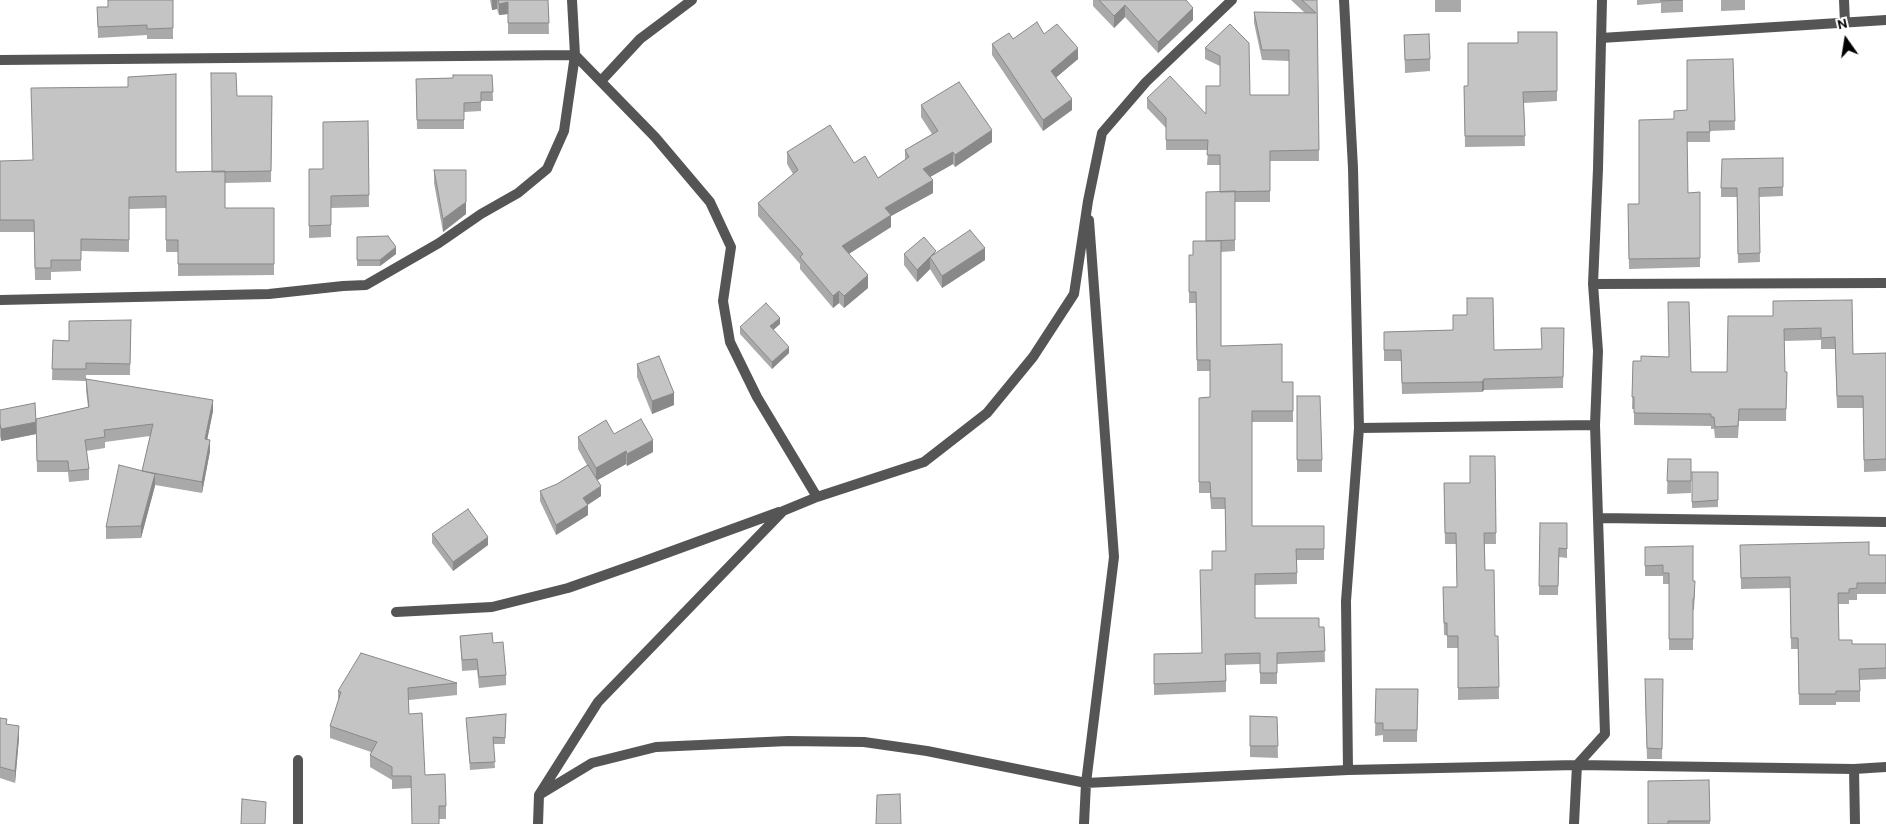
<!DOCTYPE html>
<style>
body{margin:0}
#map{position:relative;width:1886px;height:824px;overflow:hidden;background:#fff;font-family:Overpass,sans-serif}
canvas{display:block}
.north{position:absolute;left:1821px;top:15px;width:50px;height:50px;-webkit-text-stroke:4px #fff;paint-order:stroke;rotate:347deg;font-size:14px;font-weight:700;line-height:20px;text-align:center;color:#000}
.north::after{content:'';display:block;margin:auto;width:18px;height:22px;background:#000;clip-path:polygon(50% 0,100% 100%,50% 72%,0 100%)}
</style>
<div id="map">
<canvas width="1886" height="824"></canvas>
<div class="north">N</div>
</div>
<script>
const c = document.querySelector('canvas').getContext('2d');
c.lineJoin = 'round';
function poly(rows) {
  const path = new Path2D();
  for (const r of rows) {
    path.moveTo(r[0], r[1]);
    for (let i = 2; i < r.length; i += 2) path.lineTo(r[i], r[i + 1]);
  }
  return path;
}
function trace(path, color, width, dash) {
  c.strokeStyle = color;
  c.lineWidth = width;
  c.lineCap = dash ? 'butt' : 'round';
  c.setLineDash(dash || []);
  c.stroke(path);
}
function fillPath(path, color) {
  c.fillStyle = color;
  c.fill(path, 'evenodd');
}
trace(poly([
 [1344,0,1353,168,1359,428,1346,601,1348,770],
 [1844,0,1845,23],
 [1601,38,1886,20],
 [0,60,575,55,655,137,710,202,731,247,723,301,730,342,757,397,817,497],
 [601,81,640,39,692,0],
 [1593,284,1886,283],
 [0,300,269,294,343,286,366,285,439,243,481,214,518,193,547,169,564,131,575,55,572,0],
 [1359,428,1595,425],
 [1599,518,1886,522],
 [396,612,492,607,568,588,642,562,779,512],
 [298,760,298,824],
 [1854,769,1855,824],
 [539,795,592,763,656,747,788,741,864,742,927,751,1086,783,1348,770,1577,765,1854,769,1886,767],
 [538,824,539,795,598,702,783,511,817,497,924,462,987,413,1033,357,1074,294,1088,201,1102,133,1146,82,1232,0],
 [1084,824,1086,783,1114,557,1089,220],
 [1574,824,1577,765,1605,734,1595,425,1598,351,1593,284,1598,169,1602,0]
]), '#555', 10);
fillPath(poly([
 [173,0,173,39,147,39,147,35,98,38,97,7,108,7],
 [490,0,548,0,549,34,508,34,508,14,499,15,497,9,492,10],
 [1093,0,1186,0,1193,20,1158,53,1125,17,1114,28,1093,6],
 [1291,0,1317,0,1319,161,1270,161,1270,202,1235,202,1235,251,1221,252,1221,346,1282,382,1293,382,1293,422,1252,422,1252,526,1324,526,1324,560,1297,560,1297,584,1255,585,1255,618,1319,627,1324,627,1325,662,1277,664,1277,684,1260,684,1260,664,1226,665,1226,692,1154,695,1154,654,1202,653,1212,570,1226,551,1225,509,1211,509,1210,493,1199,493,1199,398,1210,397,1210,371,1197,371,1196,303,1189,303,1189,255,1193,255,1206,241,1220,192,1220,165,1207,165,1208,150,1166,150,1166,128,1147,108,1147,98,1206,114,1220,86,1220,66,1205,59,1205,48,1230,24,1250,95,1289,95,1289,61,1262,60,1254,23,1254,12,1305,13],
 [1435,0,1461,0,1461,12,1435,12],
 [1637,0,1683,0,1683,12,1661,13,1661,3,1637,5],
 [1721,0,1745,0,1745,10,1721,11],
 [1557,32,1557,101,1524,103,1525,146,1465,147,1464,86,1468,86,1518,43],
 [1044,34,1078,59,1056,77,1072,110,1043,131,992,55,992,44,1013,39],
 [1404,35,1430,59,1430,71,1405,73],
 [1733,59,1735,130,1710,131,1710,142,1687,142,1688,193,1700,192,1700,267,1629,269,1628,204,1639,204,1674,119,1687,110],
 [492,75,493,101,481,101,481,111,464,112,464,129,417,129,416,79,453,78],
 [237,96,272,96,271,182,225,183,225,208,274,208,274,275,178,276,178,252,166,252,166,208,129,209,129,252,81,251,81,271,51,272,51,280,35,280,34,232,0,232,0,161,176,172,212,172],
 [921,105,992,142,955,167,953,164,930,177,933,193,891,216,891,227,849,254,868,288,844,308,839,303,833,308,800,269,800,264,758,216,758,203,793,174,787,164,787,152,878,178,905,160,905,150,932,134,921,117],
 [368,121,369,207,331,208,331,237,309,238,309,169,323,169],
 [1783,158,1783,196,1759,197,1760,262,1738,263,1737,197,1721,197,1721,188],
 [434,170,466,214,443,232,434,183],
 [357,237,396,254,380,266,357,266],
 [936,253,985,260,942,288,930,269,917,282,904,265,904,254],
 [1852,300,1853,354,1886,353,1886,471,1864,472,1863,408,1837,408,1835,349,1821,349,1821,340,1784,341,1785,372,1787,372,1786,421,1739,421,1738,438,1715,438,1714,429,1711,429,1711,426,1634,425,1634,409,1632,409,1633,361,1641,361,1691,372,1727,372,1773,316],
 [131,320,130,375,86,375,86,381,52,380,53,340,69,341],
 [780,324,773,330,789,353,772,369,740,334,740,327],
 [1564,328,1563,388,1484,390,1482,392,1402,394,1401,361,1384,361,1384,332,1453,330,1494,350,1542,349],
 [637,364,674,405,652,414,637,377],
 [86,379,213,411,207,440,210,451,202,493,155,485,141,538,106,539,106,527,142,471,150,436,105,442,105,448,86,451,89,469,89,480,69,482,68,472,37,472,36,419,88,407,86,390],
 [1297,396,1322,460,1322,472,1297,472],
 [0,410,36,434,1,441,0,436],
 [614,434,653,452,627,466,626,464,597,480,601,496,587,505,588,515,556,535,540,501,540,491,557,484,587,465,578,449,578,437],
 [1495,456,1496,544,1485,544,1485,570,1495,636,1498,636,1499,699,1458,700,1458,648,1447,648,1447,635,1444,635,1443,587,1457,587,1456,544,1445,544,1444,483,1470,483],
 [1668,459,1691,459,1691,493,1667,494],
 [1692,472,1718,472,1718,507,1692,508],
 [1540,523,1567,523,1567,558,1559,557,1558,595,1539,595],
 [432,534,488,545,453,571,432,543],
 [1740,545,1869,555,1886,555,1886,594,1857,594,1857,600,1849,600,1849,604,1838,604,1839,640,1852,644,1886,644,1886,679,1860,680,1860,702,1836,702,1836,705,1799,705,1798,649,1791,649,1790,588,1741,589],
 [1645,547,1693,581,1695,592,1694,610,1693,610,1693,650,1669,650,1669,584,1663,584,1663,576,1645,576],
 [460,636,506,675,506,685,479,688,477,670,462,671],
 [1663,679,1662,759,1647,759,1645,690],
 [457,683,457,695,409,700,409,714,425,775,446,806,446,819,439,819,411,788,392,789,392,780,370,767,370,755,371,752,330,738,330,726,338,702,338,691],
 [1376,689,1418,689,1417,742,1383,742,1383,735,1375,736],
 [506,714,505,744,493,744,495,768,470,770,466,718],
 [1250,716,1277,717,1278,758,1250,757],
 [0,718,7,724,19,738,15,783,0,778],
 [1709,780,1710,824,1648,824]
]), '#a9a9a9');
fillPath(poly([
 [492,0,497,0,497,9,492,10],
 [508,2,508,14,499,15,499,4],
 [1125,5,1125,17,1114,28,1114,16],
 [1193,8,1193,20,1158,53,1158,42],
 [1078,48,1078,59,1051,82,1051,71],
 [1072,99,1072,110,1043,131,1043,120],
 [992,130,992,142,955,167,955,155],
 [953,152,953,164,923,181,923,169],
 [933,180,933,193,891,216,891,227,842,258,842,246,885,208],
 [466,202,466,214,443,232,443,219],
 [396,247,396,254,380,266,380,260],
 [985,248,985,260,942,288,942,276],
 [930,257,930,269,917,282,917,270],
 [868,275,868,288,844,308,844,296],
 [839,291,839,303,833,308,833,296],
 [780,318,780,324,770,333,770,326],
 [789,347,789,353,772,369,772,362],
 [1484,379,1484,390,1482,392,1482,382],
 [674,393,674,405,652,414,652,401],
 [213,400,213,411,205,450,205,439],
 [36,422,36,434,1,441,1,429],
 [210,440,210,451,202,493,202,482],
 [653,440,653,452,627,466,627,454],
 [626,451,626,464,596,481,596,468],
 [155,474,155,486,141,538,141,526],
 [601,486,601,496,583,508,583,498],
 [588,505,588,515,556,535,556,525],
 [488,537,488,545,453,571,453,562],
 [19,726,19,738,15,783,15,771]
]), '#898989');
const building = poly([
 [108,0,173,0,173,28,147,29,147,25,98,27,97,7,108,7,108,0],
 [498,0,548,0,549,23,508,23,508,2,499,4,498,0],
 [1099,0,1186,0,1193,8,1158,42,1125,5,1114,16,1099,0],
 [1302,0,1317,0,1319,150,1270,151,1270,191,1220,192,1220,155,1207,155,1208,140,1166,140,1166,118,1147,98,1170,76,1206,114,1206,86,1220,86,1220,56,1205,48,1230,24,1249,43,1250,95,1289,95,1289,50,1262,50,1254,12,1316,13,1302,0],
 [1661,0,1683,0,1661,1,1661,0],
 [1037,22,1044,34,1057,24,1078,48,1051,71,1072,99,1043,120,992,44,1009,33,1013,39,1037,22],
 [1518,32,1557,32,1557,91,1523,92,1525,136,1465,136,1464,86,1468,86,1468,43,1518,43,1518,32],
 [1429,34,1430,59,1405,60,1404,35,1429,34],
 [1733,59,1735,121,1709,121,1710,132,1687,132,1688,193,1700,192,1700,258,1629,259,1628,204,1639,204,1639,120,1674,119,1674,111,1687,110,1687,60,1733,59],
 [211,73,236,73,237,96,272,96,271,171,212,172,211,73],
 [176,74,176,172,225,171,225,208,274,208,274,264,178,264,178,240,166,240,166,196,129,197,129,240,81,239,81,260,51,260,51,268,35,268,34,220,0,220,0,161,33,160,31,88,128,87,128,77,176,74],
 [453,75,492,75,493,92,481,92,481,102,464,103,464,120,417,120,416,79,453,78,453,75],
 [959,82,992,130,955,155,953,152,923,169,933,180,885,208,891,215,842,246,868,275,844,296,839,291,833,296,800,257,803,254,758,203,798,170,787,152,830,125,854,163,865,156,878,178,909,157,905,150,938,131,921,105,959,82],
 [368,121,369,195,331,196,331,225,309,226,309,169,323,169,323,122,368,121],
 [1783,158,1783,187,1759,188,1760,253,1738,254,1737,188,1721,188,1722,159,1783,158],
 [434,170,466,170,466,202,443,219,434,170],
 [1235,191,1235,240,1206,241,1221,241,1221,346,1282,344,1282,382,1293,382,1293,411,1252,411,1252,526,1324,526,1324,549,1296,549,1297,573,1255,574,1255,618,1319,618,1319,627,1324,627,1325,651,1277,653,1277,673,1260,673,1260,653,1225,654,1226,681,1154,684,1154,654,1202,653,1200,570,1212,570,1212,551,1226,551,1225,498,1211,498,1210,482,1199,482,1199,398,1210,397,1210,360,1197,360,1196,292,1189,292,1189,255,1193,255,1193,241,1206,241,1206,192,1235,191],
 [970,230,985,248,942,276,930,257,917,270,904,254,924,237,936,251,930,257,970,230],
 [388,236,396,247,380,260,357,260,357,237,388,236],
 [1467,298,1493,298,1494,350,1542,349,1541,328,1564,328,1563,377,1484,379,1482,382,1402,383,1401,350,1384,350,1384,332,1453,330,1453,315,1467,315,1467,298],
 [1852,300,1853,354,1886,353,1886,459,1864,460,1863,396,1837,396,1835,337,1821,338,1821,328,1784,329,1785,372,1787,372,1786,409,1739,409,1738,426,1715,427,1714,417,1711,417,1711,414,1634,413,1634,397,1632,397,1633,361,1641,361,1641,356,1669,357,1668,302,1689,302,1691,372,1727,372,1728,316,1773,316,1773,301,1852,300],
 [766,303,780,318,770,326,789,347,772,362,740,327,766,303],
 [131,320,130,364,86,363,86,369,52,369,53,340,69,341,69,321,131,320],
 [659,356,674,393,652,401,637,364,659,356],
 [86,379,213,400,205,439,210,440,202,482,142,471,153,424,104,430,105,437,85,440,89,469,69,471,68,461,37,461,36,419,89,407,86,379],
 [1297,396,1320,396,1322,460,1297,460,1297,396],
 [35,403,36,422,1,429,0,424,0,410,35,403],
 [641,419,653,440,627,454,626,451,596,468,578,437,606,420,614,434,641,419],
 [1470,456,1495,456,1496,533,1484,533,1485,570,1494,570,1495,636,1498,636,1499,687,1458,688,1458,636,1447,636,1447,623,1444,623,1443,587,1457,587,1456,533,1445,533,1444,483,1470,483,1470,456],
 [1668,459,1691,459,1691,481,1667,481,1668,459],
 [119,465,155,474,141,526,106,527,119,465],
 [588,465,601,486,583,498,588,505,556,525,540,491,557,484,588,465],
 [1692,472,1718,472,1718,500,1692,502,1692,472],
 [468,509,488,537,453,562,432,534,468,509],
 [1540,523,1567,523,1567,549,1559,548,1558,586,1539,586,1540,523],
 [1869,542,1869,555,1886,555,1886,583,1857,583,1857,588,1849,589,1849,593,1838,593,1839,640,1852,640,1852,644,1886,644,1886,668,1859,669,1860,691,1836,691,1836,694,1799,694,1798,638,1791,638,1790,577,1741,578,1740,545,1869,542],
 [1693,546,1693,581,1695,581,1694,599,1693,599,1693,639,1669,639,1669,573,1663,573,1663,565,1645,566,1645,547,1693,546],
 [492,633,493,643,503,642,506,675,479,677,477,659,462,660,460,636,492,633],
 [361,653,457,683,408,688,409,714,422,713,425,775,445,774,446,806,439,806,439,824,412,824,411,776,392,776,392,767,370,755,377,742,330,726,341,692,338,691,361,653],
 [1645,679,1663,679,1662,749,1647,748,1645,679],
 [1376,689,1418,689,1417,730,1383,730,1383,723,1375,723,1376,689],
 [506,714,505,738,493,737,495,762,470,763,466,718,506,714],
 [1250,716,1277,717,1278,746,1250,746,1250,716],
 [0,718,7,719,6,724,19,726,15,771,0,767,0,718],
 [1709,780,1710,821,1668,821,1668,824,1648,824,1648,781,1709,780],
 [900,794,901,824,876,824,877,795,900,794],
 [242,799,266,802,265,824,241,824,242,799]
]);
fillPath(building, '#c4c4c4');
trace(building, '#898989', 1);
</script>
